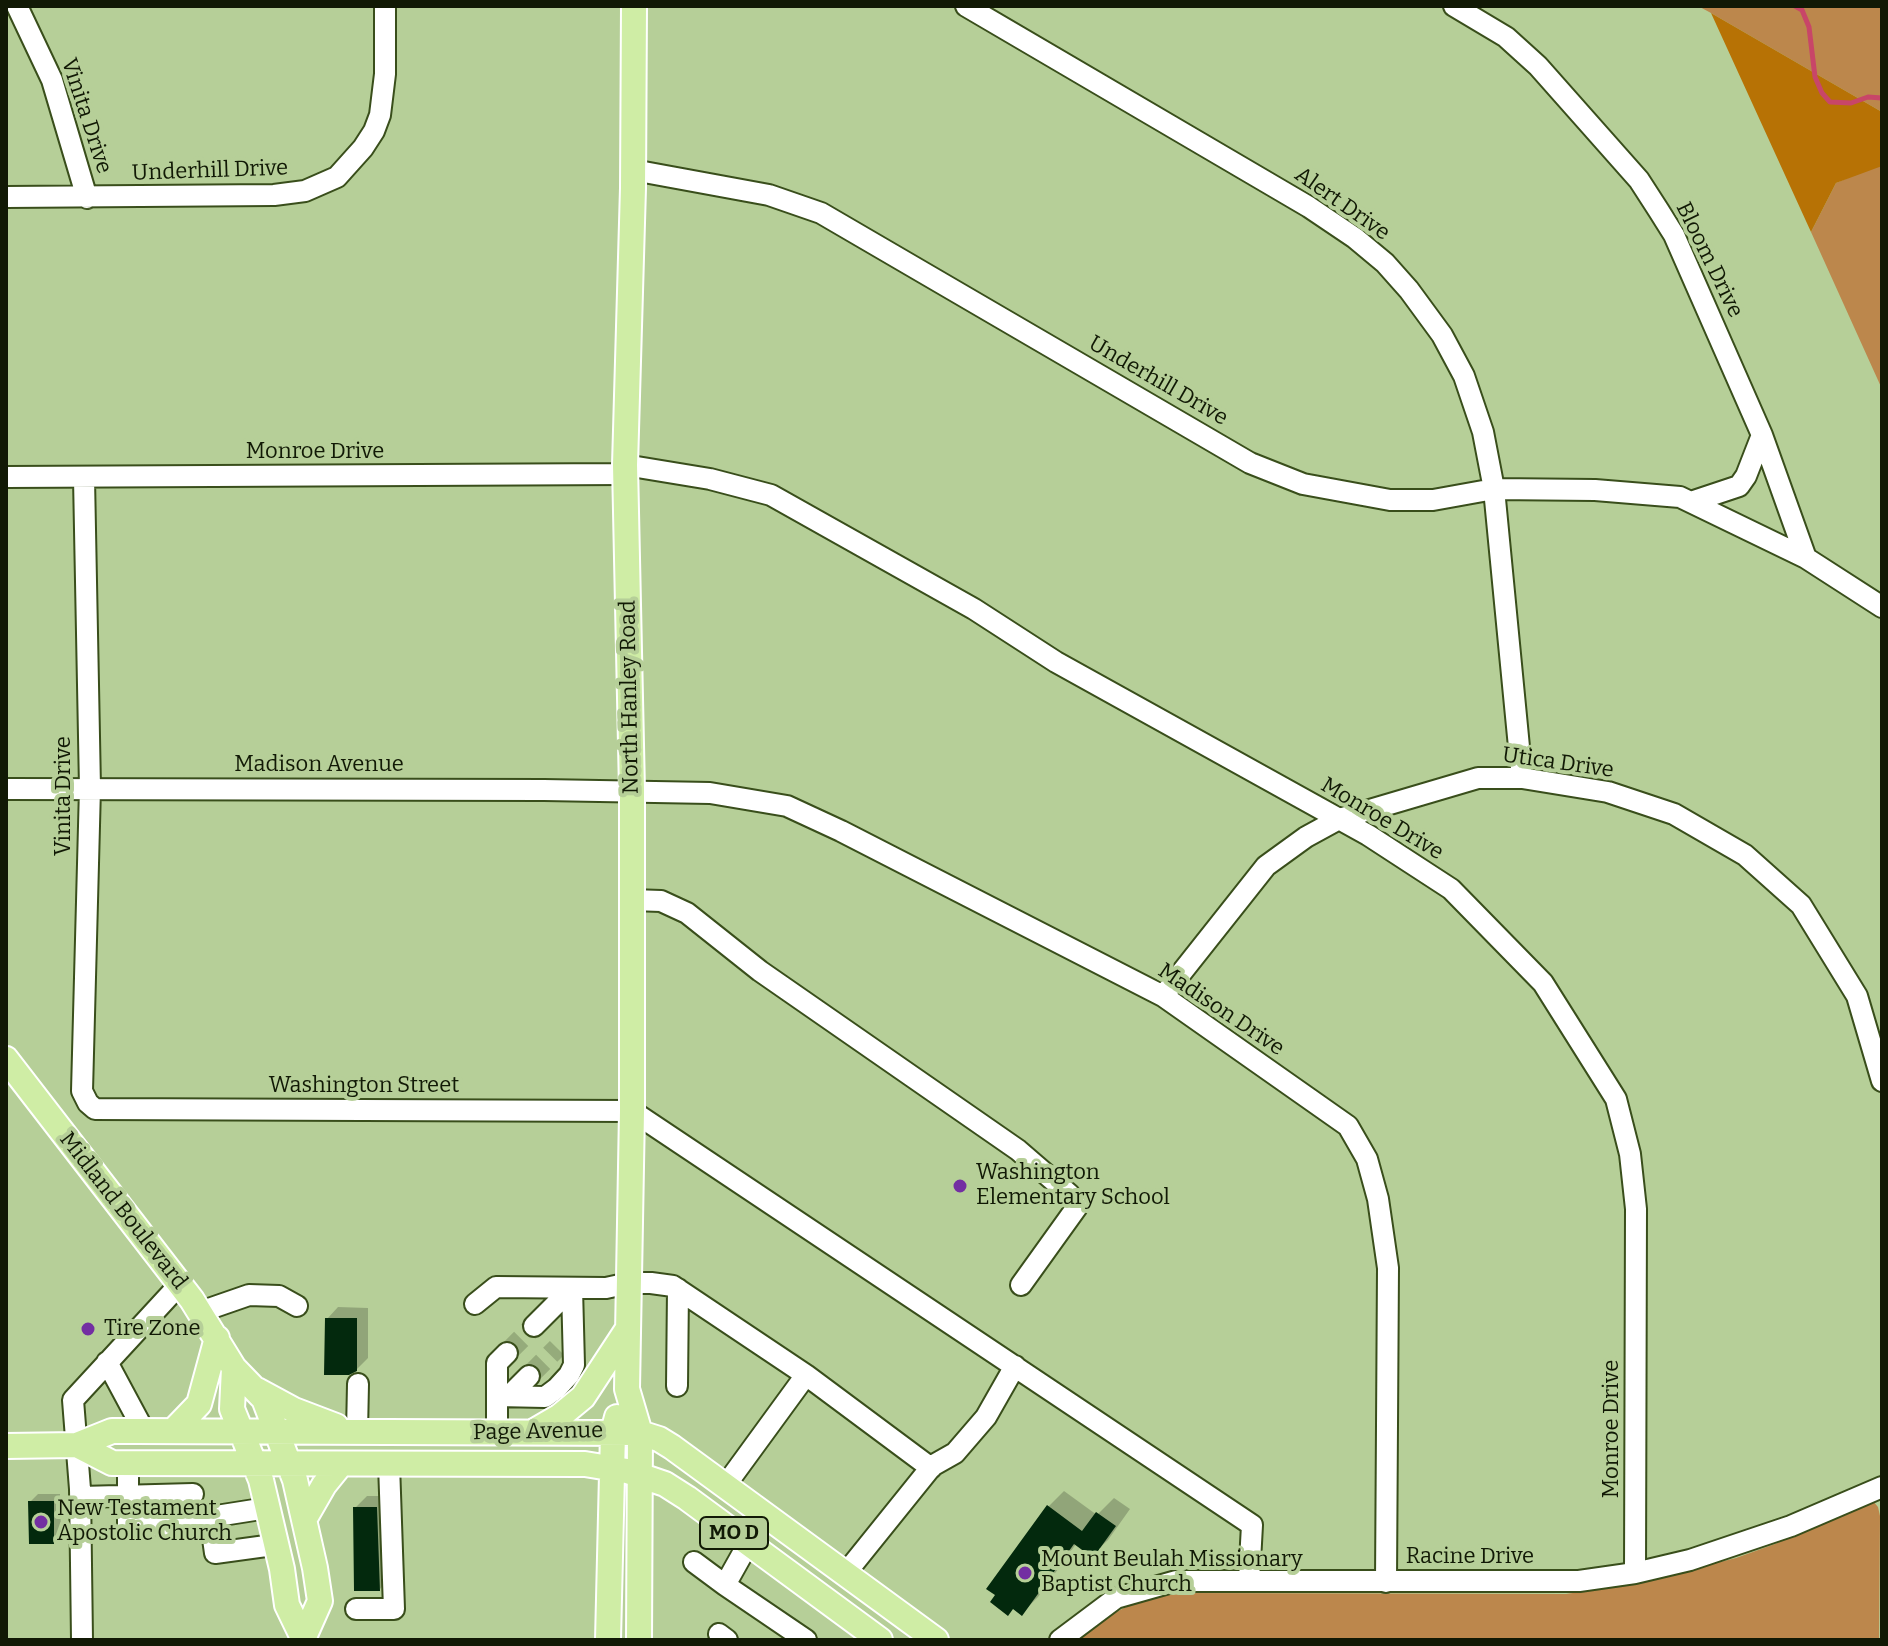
<!DOCTYPE html>
<style>
body{margin:0}
#map{position:relative;width:1888px;height:1646px;overflow:hidden;background:#b6cf98;font-family:Bitter,serif}
canvas{display:block}
.frame{position:absolute;inset:0;border:8px solid #111905;pointer-events:none}
</style>
<div id="map">
<canvas width="1888" height="1646"></canvas>
<div class="frame"></div>
</div>
<script>
const c = document.querySelector('canvas').getContext('2d');
c.lineJoin = 'round';
function fillPath(path, color) {
  c.fillStyle = color;
  c.fill(path, 'evenodd');
}
function poly(rows) {
  const path = new Path2D();
  for (const r of rows) {
    path.moveTo(r[0], r[1]);
    for (let i = 2; i < r.length; i += 2) path.lineTo(r[i], r[i + 1]);
  }
  return path;
}
function trace(path, color, width, dash) {
  c.strokeStyle = color;
  c.lineWidth = width;
  c.lineCap = dash ? 'butt' : 'round';
  c.setLineDash(dash || []);
  c.stroke(path);
}
function drawText(font, color, halo, rows, align = 'center') {
  c.font = font + ' Bitter,serif';
  c.lineWidth = 8;
  c.setLineDash([]);
  c.textBaseline = 'middle';
  c.strokeStyle = halo;
  c.fillStyle = color;
  for (const [text, x, y, turn = 0] of rows) {
    c.save();
    c.translate(x, y);
    c.rotate((+turn || 0) * Math.PI / 180);
    c.textAlign = isNaN(turn) ? turn : align;
    if (halo) c.strokeText(text, 0, 0);
    c.fillText(text, 0, 0);
    c.restore();
  }
}
fillPath(poly([
 [1698,6,1882,6,1882,112,1711,13],
 [1879,165,1882,166,1882,389,1811,232,1836,183],
 [1873,1501,1878,1507,1880,1516,1879,1640,1073,1640,1094,1624,1124,1608,1150,1597,1173,1593,1566,1594,1628,1585,1736,1558,1775,1544,1866,1502]
]), '#bc874c');
fillPath(poly([
 [1711,13,1882,112,1882,166,1836,183,1811,232]
]), '#b77205');
fillPath(poly([
 [338,1307,368,1308,368,1358,356,1370,327,1319],
 [1064,1491,1097,1515,1114,1498,1130,1509,1108,1540,1092,1555,1076,1544,1038,1597,1022,1613,1048,1507],
 [38,1494,60,1494,61,1534,53,1542,30,1502],
 [367,1496,388,1496,391,1577,380,1589,355,1508]
]), '#0003');
trace(poly([
 [1795,6,1802,10,1809,27,1815,77,1822,93,1830,102,1851,103,1868,97,1882,98]
]), '#c84668', 5);
fillPath(poly([
 [325,1318,357,1318,357,1371,349,1375,324,1375],
 [28,1501,54,1501,54,1544,29,1544],
 [1047,1505,1082,1531,1096,1512,1116,1526,1093,1558,1074,1544,1022,1616,1013,1609,1008,1616,990,1602,995,1595,986,1589],
 [353,1507,377,1507,380,1591,354,1591]
]), '#03290d');
trace(poly([
 [507,1353,534,1326],
 [529,1376,557,1348]
]), '#95ab7b', 20, [20, 10]);
const minor = poly([
 [17,6,52,80,87,198],
 [966,6,1309,207,1355,238,1385,263,1409,290,1442,335,1464,376,1483,432,1494,489,1522,778],
 [1454,6,1506,37,1538,66,1639,180,1659,211,1674,235,1762,435,1806,558],
 [633,170,769,195,821,213,1250,463,1303,484,1390,500,1433,500,1494,489,1595,490,1680,497,1806,558,1882,607],
 [6,197,274,195,305,191,337,177,363,148,374,131,380,115,385,74,385,6],
 [625,465,710,479,771,495,974,609,1056,662,1368,835,1451,889,1543,983,1616,1099,1630,1154,1636,1209,1635,1573],
 [6,477,625,474],
 [84,478,90,788,82,1091,88,1103,95,1109,632,1111,1252,1525,1249,1580],
 [1691,502,1739,486,1746,476,1762,435],
 [6,789,544,790,710,793,787,806,841,831,1163,996,1348,1126,1367,1159,1378,1199,1388,1268,1386,1582],
 [632,900,661,901,687,913,760,971,1018,1150,1069,1194,1077,1207,1021,1285],
 [1163,996,1266,866,1306,837,1339,819,1478,778,1522,778,1608,792,1674,814,1745,855,1801,905,1857,996,1882,1081],
 [475,1304,496,1287,606,1288,629,1283,651,1283,673,1286,806,1375,931,1468],
 [200,1312,249,1295,279,1296,297,1306],
 [534,1326,572,1288],
 [107,1362,144,1431],
 [677,1386,678,1289],
 [497,1396,545,1397,557,1388,569,1375,574,1365,572,1288],
 [509,1396,529,1376],
 [357,1432,358,1384],
 [497,1433,497,1363,507,1353],
 [128,1463,128,1526,194,1524],
 [725,1486,806,1375],
 [81,1497,193,1494],
 [267,1508,210,1517,215,1553,266,1546,276,1542],
 [694,1562,725,1585,748,1544],
 [845,1574,932,1466,955,1453,986,1417,1015,1366],
 [725,1585,806,1640],
 [356,1609,394,1609,389,1464],
 [719,1634,727,1640],
 [82,1640,80,1489,73,1400,180,1284],
 [1060,1640,1116,1598,1176,1581,1579,1581,1635,1573,1690,1560,1791,1526,1882,1487]
]);
const major = poly([
 [634,6,633,188,625,465,632,791,632,1111,627,1389,640,1433,639,1640],
 [6,1059,192,1300,234,1368,264,1399,295,1480,315,1568,320,1601,304,1637],
 [234,1368,232,1409,261,1480,282,1569,287,1605,304,1640],
 [257,1390,294,1410,336,1426],
 [536,1430,560,1416,583,1397,627,1330],
 [173,1431,199,1404,217,1338],
 [77,1445,112,1463,585,1464,627,1471,665,1484,687,1498,880,1640],
 [6,1446,77,1445,112,1431,135,1431,640,1433,659,1439,672,1447,936,1640],
 [305,1518,324,1485,341,1464],
 [608,1640,613,1432,617,1417]
]);
trace(minor, '#394e1b', 24);
trace(major, '#fff', 28);
trace(minor, '#fff', 20);
trace(major, '#cfeda5', 24);
for (const [x, y, r, color] of [
 [960,1186,8,"#732ea2"],
 [88,1329,8,"#732ea2"],
 [41,1522,8,"#732ea2"],
 [1025,1573,8,"#732ea2"]
]) {
  const dot = new Path2D();
  dot.arc(x, y, r, 0, 2 * Math.PI);
  c.fillStyle = color;
  c.fill(dot);
  trace(dot, '#b6cf98', 3);
}
for (const [x, y, w] of [
 [734,1533,68]
]) {
  const box = new Path2D();
  box.roundRect(x - w / 2, y - 16, w, 32, 6);
  c.fillStyle = '#b6cf98';
  c.fill(box);
  trace(box, '#111905', 2);
}
drawText('bold 20px', '#111905', null, [
 ["MO D",734,1533]
]);
drawText('22px', '#111905', '#b6cf98', [
 ["Vinita Drive",86,116,72],
 ["Underhill Drive",210,171,-2],
 ["Alert Drive",1342,204,35],
 ["Bloom Drive",1709,260,64],
 ["Underhill Drive",1158,381,30],
 ["Monroe Drive",315,452],
 ["North Hanley Road",630,697,-91],
 ["Utica Drive",1558,763,8],
 ["Madison Avenue",319,765],
 ["Vinita Drive",64,796,-90],
 ["Monroe Drive",1382,819,31],
 ["Madison Drive",1221,1010,34],
 ["Washington Street",364,1086],
 ["Midland Boulevard",123,1211,52],
 ["Monroe Drive",1612,1429,-90],
 ["Page Avenue",538,1432,-1],
 ["Racine Drive",1470,1557]
]);
drawText('22px', '#111905', '#b6cf98', [
 ["Washington",976,1173],
 ["Elementary School",976,1198],
 ["Tire Zone",104,1329],
 ["New Testament",57,1509],
 ["Apostolic Church",57,1534],
 ["Mount Beulah Missionary",1041,1560],
 ["Baptist Church",1041,1585]
], 'left');
</script>
